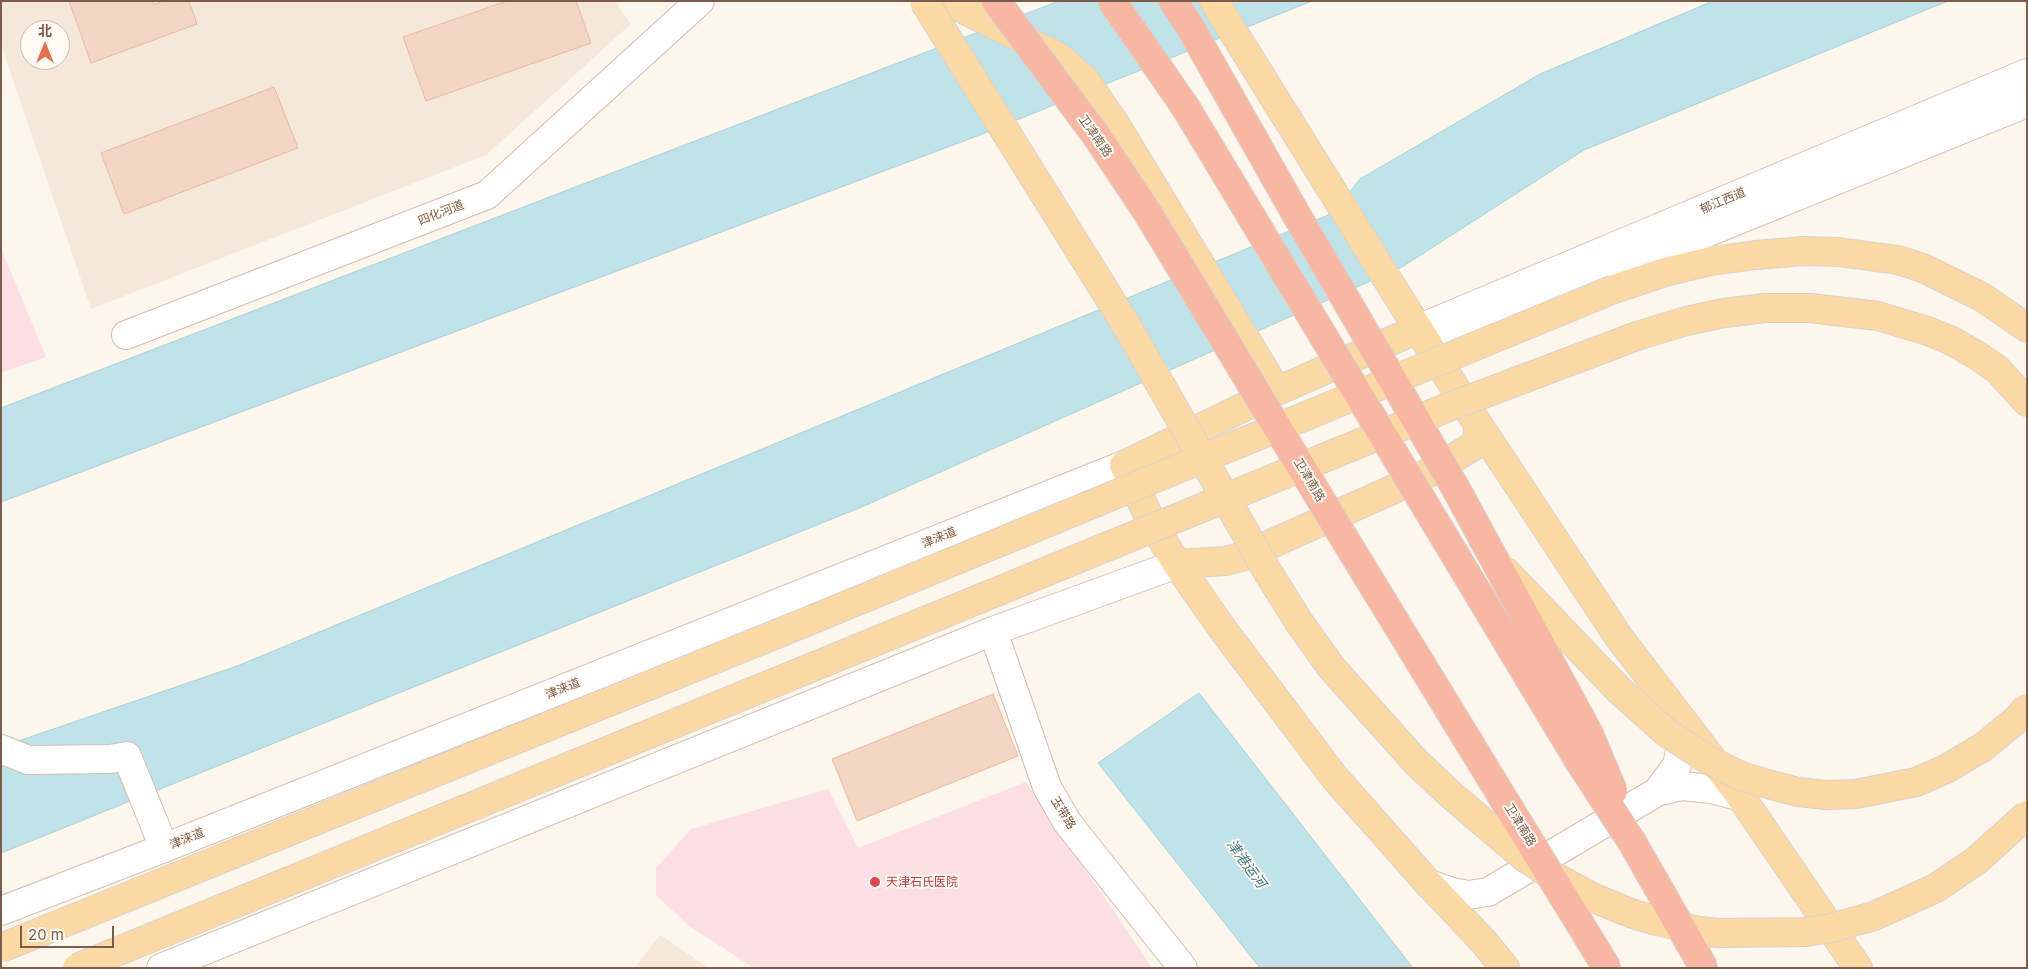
<!DOCTYPE html>
<meta charset="utf-8">
<style>
body{margin:0}
#map{position:relative;width:2028px;height:969px;overflow:hidden;background:#fdf6ec;font-family:Inter,"Noto Sans SC",sans-serif}
canvas{display:block}
.frame{position:absolute;inset:0;border:2px solid #7a5c4d;pointer-events:none}
.north{position:absolute;left:20px;top:20px;width:50px;height:50px;box-sizing:border-box;background:#fffaf3;border:1px solid #cabbb1;border-radius:50%;rotate:0deg;font-size:14px;font-weight:700;line-height:20px;text-align:center;color:#7a5c4d}
.north::after{content:'';display:block;margin:auto;width:18px;height:22px;background:#e76f51;clip-path:polygon(50% 0,100% 100%,50% 72%,0 100%)}
.scale{position:absolute;left:20px;top:926px;width:94px;height:22px;box-sizing:border-box;border:2px solid #7a5c4d;border-top:0;padding-left:6px;font-size:15px;line-height:18px;white-space:nowrap;color:#7a5c4d;-webkit-text-stroke:4px #fffaf3;paint-order:stroke}
</style>
<div id="map">
<canvas width="2028" height="969"></canvas>
<div class="frame"></div>
<div class="north">北</div>
<div class="scale">20 m</div>
</div>
<script>
const c = document.querySelector('canvas').getContext('2d');
c.lineJoin = 'round';
function fillPath(path, color) {
  c.fillStyle = color;
  c.fill(path, 'evenodd');
}
function poly(rows) {
  const path = new Path2D();
  for (const r of rows) {
    path.moveTo(r[0], r[1]);
    for (let i = 2; i < r.length; i += 2) path.lineTo(r[i], r[i + 1]);
  }
  return path;
}
function trace(path, color, width, dash) {
  c.strokeStyle = color;
  c.lineWidth = width;
  c.lineCap = dash ? 'butt' : 'round';
  c.setLineDash(dash || []);
  c.stroke(path);
}
function drawText(font, color, halo, rows, align = 'center') {
  c.font = font + ' Inter,"Noto Sans SC",sans-serif';
  c.lineWidth = 4;
  c.setLineDash([]);
  c.textBaseline = 'middle';
  c.strokeStyle = halo;
  c.fillStyle = color;
  for (const [text, x, y, turn = 0] of rows) {
    c.save();
    c.translate(x, y);
    c.rotate((+turn || 0) * Math.PI / 180);
    c.textAlign = isNaN(turn) ? turn : align;
    if (halo) c.strokeText(text, 0, 0);
    c.fillText(text, 0, 0);
    c.restore();
  }
}
fillPath(poly([
 [1,1,615,1,631,24,486,155,91,309,1,45],
 [30,30,60,30,60,60,30,60],
 [660,935,709,968,634,968]
]), '#f5e8da');
fillPath(poly([
 [1,248,46,357,1,373],
 [1026,782,1152,968,754,968,688,925,656,895,656,868,691,829,828,789,858,848]
]), '#fbdfe3');
const water = poly([
 [1059,1,1312,1,972,138,1,502,1,408,1059,1],
 [1713,1,1948,1,1584,150,1402,267,864,506,1,853,1,747,237,666,1333,213,1360,179,1540,74,1713,1],
 [1199,693,1413,968,1260,968,1098,763,1199,693]
]);
fillPath(water, '#bfe3e8');
trace(water, '#a5d3da', 1);
const building = poly([
 [69,1,153,1,154,5,163,1,189,1,197,24,91,63,69,1],
 [507,1,576,1,591,43,426,101,403,37,507,1],
 [274,87,298,148,124,214,101,153,274,87],
 [993,694,1018,756,857,821,832,759,993,694]
]);
fillPath(building, '#f3d5c3');
trace(building, '#e6bba3', 1);
const street = poly([
 [126,335,487,195,700,1],
 [993,631,1047,787,1067,822,1183,968],
 [1,749,28,760,110,759,127,756,164,848]
]);
const secondary = poly([
 [1418,329,2027,73],
 [1443,368,1444,358,1449,341,1459,333,2027,103],
 [1657,792,1682,786,1712,789,1741,797],
 [1429,884,1452,892,1468,895,1488,892,1657,792,1677,765,1681,747,1682,721],
 [1,911,164,848,1124,465],
 [161,968,993,631,1177,564]
]);
const primary = poly([
 [947,1,1059,57,1085,80,1117,127,1277,391],
 [1214,1,1470,412,1618,636,1741,797,1858,968],
 [1614,289,1665,272,1711,261,1756,255,1803,251,1838,252,1898,260,1923,268,1982,297,2027,328],
 [1418,329,1277,391,1124,465,1153,525,1177,564,1224,631,1335,778,1429,884,1484,942,1505,968],
 [1637,336,1686,321,1724,313,1765,308,1810,308,1878,316,1928,331,1952,341,1978,356,1998,370,2027,402],
 [1177,564,1226,561,1244,556,1421,477,1472,447,1478,437,1478,424]
]);
trace(street, '#d1beb0', 30);
trace(secondary, '#d6c0b0', 30);
trace(primary, '#dad1cd', 30);
trace(street, '#fff', 28);
trace(secondary, '#fff', 28);
trace(primary, '#fbd9a5', 28);
const primaryBridge = poly([
 [924,1,1125,323,1269,574,1299,622,1331,667,1416,762,1450,794,1524,857,1553,876,1594,898,1633,914,1657,921,1700,931,1718,933,1806,932,1831,928,1874,916,1936,888,1977,860,2027,815],
 [1503,569,1619,690,1667,733,1710,761,1741,776,1771,785,1798,792,1826,795,1856,794,1916,782,1946,769,1983,747,2016,720,2027,708],
 [1,948,806,622,1614,289],
 [77,968,1446,408,1637,336]
]);
const highwayBridge = poly([
 [996,1,1095,134,1149,215,1344,538,1607,968],
 [1112,1,1186,108,1579,761,1632,842,1704,968],
 [1173,1,1189,25,1296,214,1455,487,1589,734,1613,791]
]);
trace(primaryBridge, '#dad1cd', 30, []);
trace(highwayBridge, '#dad1cd', 30, []);
trace(primaryBridge, '#fbd9a5', 28);
trace(highwayBridge, '#f7b7a3', 28);
for (const [x, y, r, color] of [
 [875,882,6,"#e0444e"]
]) {
  const dot = new Path2D();
  dot.arc(x, y, r, 0, 2 * Math.PI);
  c.fillStyle = color;
  c.fill(dot);
  trace(dot, '#fffaf3', 2);
}
drawText('12px', '#7a5c4d', '#fffaf3', [
 ["卫津南路",1095,136,55],
 ["郁江西道",1723,201,-23],
 ["四化河道",441,213,-21],
 ["卫津南路",1309,480,59],
 ["津涞道",939,538,-22],
 ["津涞道",563,689,-22],
 ["玉带路",1063,813,58],
 ["卫津南路",1520,825,58],
 ["津涞道",187,839,-22]
]);
drawText('12px', '#be3a42', '#fffaf3', [
 ["天津石氏医院",886,882]
], 'left');
drawText('italic 14px', '#437c86', '#fffaf3', [
 ["津港运河",1246,864,54]
]);
</script>
